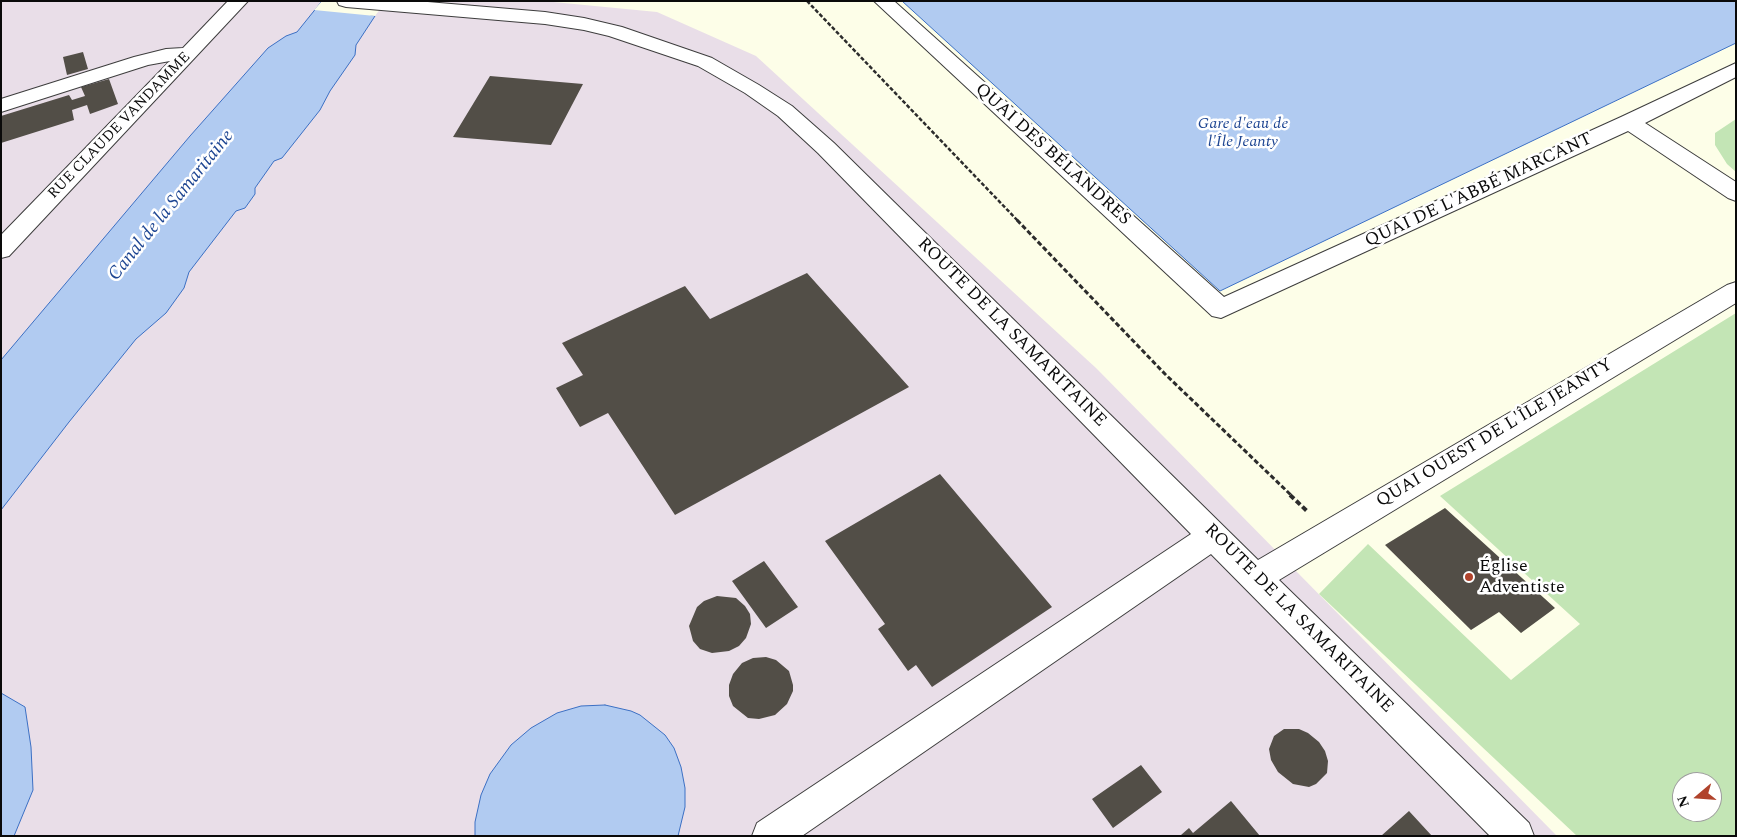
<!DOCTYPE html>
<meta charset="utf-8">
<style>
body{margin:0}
#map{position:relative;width:1737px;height:837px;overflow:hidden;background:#fdfee8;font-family:Spectral,serif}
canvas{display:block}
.frame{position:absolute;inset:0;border:2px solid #0a0a0a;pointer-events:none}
.north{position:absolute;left:1672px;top:772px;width:50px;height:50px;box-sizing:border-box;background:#fff;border:1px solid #9d9d9d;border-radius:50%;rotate:252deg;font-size:14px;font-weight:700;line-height:20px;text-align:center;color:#0a0a0a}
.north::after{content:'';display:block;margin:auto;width:18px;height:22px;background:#b0432c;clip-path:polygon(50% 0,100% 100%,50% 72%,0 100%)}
</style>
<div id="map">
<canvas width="1737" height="837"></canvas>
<div class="frame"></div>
<div class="north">N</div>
</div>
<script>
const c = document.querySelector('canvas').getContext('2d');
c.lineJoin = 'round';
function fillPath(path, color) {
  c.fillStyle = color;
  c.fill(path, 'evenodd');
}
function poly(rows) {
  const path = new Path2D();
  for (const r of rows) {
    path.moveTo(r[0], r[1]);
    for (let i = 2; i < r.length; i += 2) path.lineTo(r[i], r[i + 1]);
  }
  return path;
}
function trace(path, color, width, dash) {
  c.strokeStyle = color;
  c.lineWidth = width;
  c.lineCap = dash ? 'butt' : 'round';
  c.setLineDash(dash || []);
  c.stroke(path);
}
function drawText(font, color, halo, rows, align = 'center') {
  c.font = font + ' Spectral,serif';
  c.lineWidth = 5;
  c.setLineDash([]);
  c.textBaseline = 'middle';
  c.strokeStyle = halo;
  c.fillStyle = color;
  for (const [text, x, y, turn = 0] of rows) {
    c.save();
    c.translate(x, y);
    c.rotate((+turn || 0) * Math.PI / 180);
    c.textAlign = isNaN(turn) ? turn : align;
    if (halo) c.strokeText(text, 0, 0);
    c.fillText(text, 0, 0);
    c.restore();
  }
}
fillPath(poly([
 [1,1,543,1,657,12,756,56,1096,368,1557,836,1,836]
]), '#e9dee8');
fillPath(poly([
 [1736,119,1736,172,1727,164,1715,145,1715,133],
 [1736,313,1736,836,1577,836,1319,594,1368,544,1511,680,1580,624,1440,496],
 [1682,782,1712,782,1712,812,1682,812]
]), '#c3e5b5');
const water = poly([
 [322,1,375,16,356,45,355,55,330,91,320,110,282,158,274,161,255,188,255,194,245,208,236,211,189,272,184,288,166,313,136,339,69,422,1,510,1,360,190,136,268,48,286,36,297,32,322,1],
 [902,1,1736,1,1736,43,1220,291,902,1],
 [1,693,25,707,31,747,33,790,14,836,1,836,1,693],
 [605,705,631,711,640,715,665,735,674,748,681,767,685,788,685,807,678,836,475,836,475,822,481,795,490,774,511,745,531,728,557,713,581,706,605,705]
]);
fillPath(water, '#b1cbf1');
trace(water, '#3c70c4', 1);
fillPath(poly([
 [322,1,386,1,375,16,314,10]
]), '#fdfee8');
fillPath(poly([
 [83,52,88,69,67,75,63,57],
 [490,76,583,84,551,145,453,137],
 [109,79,118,104,90,114,87,105,72,110,74,120,1,143,1,116,69,95,72,100,85,96,81,87],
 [807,273,909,387,675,515,608,413,580,427,556,388,583,375,562,343,685,286,710,319],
 [940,474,1052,607,932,687,916,665,908,671,878,629,885,624,825,541],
 [1445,508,1555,608,1521,633,1499,612,1471,630,1385,545],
 [764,561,798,607,766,628,732,581],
 [717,596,736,598,745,606,750,614,751,624,746,638,739,646,729,651,712,653,700,649,693,641,689,626,697,607,704,601],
 [766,657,776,660,789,671,793,685,793,691,787,704,775,715,759,719,748,718,733,706,729,696,729,685,733,674,742,663,753,658],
 [1284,729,1299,729,1308,733,1319,742,1325,751,1328,761,1327,773,1316,784,1309,787,1293,784,1278,772,1271,760,1269,749,1274,736],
 [1141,765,1162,792,1113,828,1092,799],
 [1231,801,1260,836,1181,835,1189,828,1193,833],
 [1409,811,1432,836,1381,836]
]), '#524e47');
const minor = poly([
 [228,1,248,1,9,256,1,258,1,235,170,61,148,65,1,112,1,99,134,57,166,49,183,48,228,1],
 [337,1,416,1,545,12,584,18,622,27,712,58,759,85,792,106,834,143,1258,560,1727,285,1736,282,1736,303,1279,580,1529,823,1534,836,1490,836,1211,554,802,836,752,836,757,823,1191,534,818,153,778,116,745,93,698,66,609,36,584,30,545,24,346,7,339,5,337,1],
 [874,1,894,1,1224,297,1621,117,1736,63,1736,77,1645,123,1736,182,1736,201,1728,198,1628,131,1221,318,1212,316,874,1]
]);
trace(minor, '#3d3d3d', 2);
trace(poly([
 [807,1,1019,222]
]), '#2c2c2c', 2.5, [4, 2]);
trace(poly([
 [1017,220,1165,374,1292,496]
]), '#2c2c2c', 3, [5, 2.5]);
trace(poly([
 [1290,495,1307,511]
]), '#2c2c2c', 4, [5.5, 3]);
fillPath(minor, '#fff');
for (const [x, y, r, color] of [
 [1469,577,5,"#b0432c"]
]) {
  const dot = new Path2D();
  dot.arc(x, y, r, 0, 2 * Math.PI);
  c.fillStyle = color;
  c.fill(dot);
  trace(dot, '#fff', 2);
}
drawText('15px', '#0a0a0a', '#fff', [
 ["RUE CLAUDE VANDAMME",120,126,-46]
]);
drawText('italic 16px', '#1d4592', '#fff', [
 ["Gare d'eau de",1243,125],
 ["l'Île Jeanty",1243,143]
]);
drawText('18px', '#0a0a0a', '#fff', [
 ["QUAI DES BÉLANDRES",1052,155,42],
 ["QUAI DE L'ABBÉ MARCANT",1479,191,-25],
 ["ROUTE DE LA SAMARITAINE",1011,333,45],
 ["QUAI OUEST DE L'ÎLE JEANTY",1495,434,-31],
 ["ROUTE DE LA SAMARITAINE",1298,619,45]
]);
drawText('18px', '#0a0a0a', '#fff', [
 ["Église",1479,567],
 ["Adventiste",1479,588]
], 'left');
drawText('italic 19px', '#1d4592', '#fff', [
 ["Canal de la Samaritaine",172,206,-51]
]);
</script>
